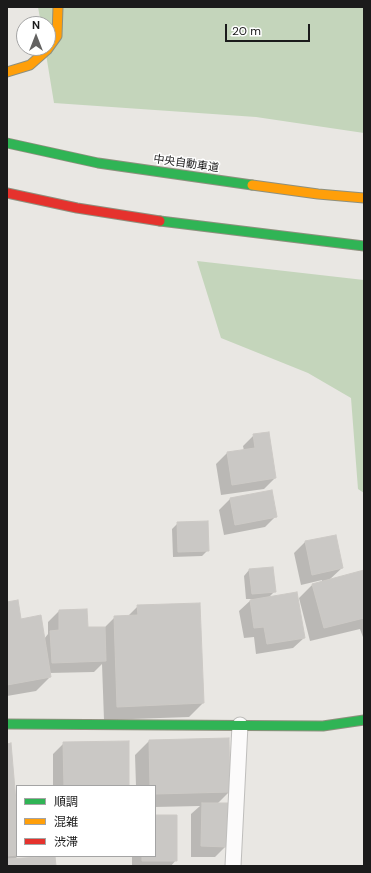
<!DOCTYPE html>
<meta charset="utf-8">
<style>
body{margin:0}
#map{position:relative;width:371px;height:873px;overflow:hidden;background:#e9e7e3;font-family:"DM Sans","Noto Sans JP",sans-serif}
canvas{display:block}
.frame{position:absolute;inset:0;border:8px solid #1b1b1b;pointer-events:none}
.legend{position:absolute;left:16px;top:785px;width:140px;height:72px;box-sizing:border-box;background:#fff;border:1px solid #a4a4a4;margin:0;padding:5px 7px;list-style:none;font-size:12px;color:#1b1b1b}
.legend li{display:flex;align-items:center;gap:8px;height:20px}
.legend b{width:20px;border:1px solid #a4a4a4}
.north{position:absolute;left:16px;top:16px;width:40px;height:40px;box-sizing:border-box;background:#fff;border:1px solid #a4a4a4;border-radius:50%;rotate:0deg;font-size:11px;font-weight:700;line-height:16px;text-align:center;color:#1b1b1b}
.north::after{content:'';display:block;margin:auto;width:14px;height:18px;background:#636261;clip-path:polygon(50% 0,100% 100%,50% 72%,0 100%)}
.scale{position:absolute;left:225px;top:24px;width:85px;height:18px;box-sizing:border-box;border:2px solid #1b1b1b;border-top:0;padding-left:5px;font-size:12px;line-height:14px;white-space:nowrap;color:#1b1b1b;-webkit-text-stroke:3px #fff;paint-order:stroke}
</style>
<div id="map">
<canvas width="371" height="873"></canvas>
<div class="frame"></div>
<ul class="legend">
<li><b style="height:5px;background:#30b455"></b>順調</li>
<li><b style="height:5px;background:#ff9f0a"></b>混雑</li>
<li><b style="height:5px;background:#e5322d"></b>渋滞</li>
</ul>
<div class="north">N</div>
<div class="scale">20 m</div>
</div>
<script>
const c = document.querySelector('canvas').getContext('2d');
c.lineJoin = 'round';
function fillPath(path, color) {
  c.fillStyle = color;
  c.fill(path, 'evenodd');
}
function poly(rows) {
  const path = new Path2D();
  for (const r of rows) {
    path.moveTo(r[0], r[1]);
    for (let i = 2; i < r.length; i += 2) path.lineTo(r[i], r[i + 1]);
  }
  return path;
}
function trace(path, color, width, dash) {
  c.strokeStyle = color;
  c.lineWidth = width;
  c.lineCap = dash ? 'butt' : 'round';
  c.setLineDash(dash || []);
  c.stroke(path);
}
function drawText(font, color, halo, rows, align = 'center') {
  c.font = font + ' "DM Sans","Noto Sans JP",sans-serif';
  c.lineWidth = 3;
  c.setLineDash([]);
  c.textBaseline = 'middle';
  c.strokeStyle = halo;
  c.fillStyle = color;
  for (const [text, x, y, turn = 0] of rows) {
    c.save();
    c.translate(x, y);
    c.rotate((+turn || 0) * Math.PI / 180);
    c.textAlign = isNaN(turn) ? turn : align;
    if (halo) c.strokeText(text, 0, 0);
    c.fillText(text, 0, 0);
    c.restore();
  }
}
fillPath(poly([
 [38,7,364,7,364,133,256,117,54,103,45,48,48,24,41,24],
 [197,261,364,280,364,493,358,489,351,398,308,373,221,338]
]), '#c4d5bb');
fillPath(poly([
 [254,435,275,478,264,489,221,495,216,464,227,453,244,451,243,446],
 [271,491,276,516,265,527,224,535,219,510,230,499],
 [178,523,208,550,202,556,173,557,172,529],
 [335,536,342,568,329,580,364,571,364,640,360,629,310,641,299,598,313,584,322,582,322,580,301,585,294,553,305,542],
 [249,570,275,591,269,597,304,638,293,648,256,654,254,637,244,638,239,611,252,599,246,599,244,576],
 [7,603,20,620,44,639,48,634,48,622,59,611,86,610,87,628,104,628,115,617,128,616,138,606,199,604,203,703,189,717,104,720,102,664,94,672,49,673,50,677,36,691,7,696],
 [149,741,229,792,217,804,226,846,215,857,191,857,191,814,200,806,155,807,155,786,136,786,135,755],
 [64,743,127,786,53,786,53,754],
 [7,745,17,825,18,856,15,859,55,866,7,866],
 [155,816,176,860,171,866,132,866,132,856,155,856]
]), '#0003');
const building = poly([
 [269,432,276,478,232,485,227,452,255,448,253,434,269,432],
 [272,490,277,517,235,525,230,498,272,490],
 [208,521,209,551,178,552,177,522,208,521],
 [336,535,343,568,312,575,305,541,336,535],
 [273,567,276,592,252,594,249,569,273,567],
 [364,570,364,618,324,628,312,584,364,570],
 [297,592,305,638,267,644,264,627,254,628,250,600,297,592],
 [18,600,21,619,41,615,51,677,7,685,7,602,18,600],
 [200,603,204,703,117,707,114,616,138,615,137,605,200,603],
 [87,609,88,627,105,627,106,661,52,663,50,631,59,630,59,610,87,609],
 [229,738,230,792,155,794,155,786,150,786,149,740,229,738],
 [129,741,129,786,64,786,63,742,129,741],
 [11,743,17,813,17,855,7,856,7,744,11,743],
 [202,803,228,803,227,847,201,846,202,803],
 [155,815,177,815,177,861,142,861,142,856,155,856,155,815],
 [55,856,56,866,7,866,7,859,55,856]
]);
fillPath(building, '#cac8c5');
trace(building, '#ccc9c5', 1);
const lane = poly([
 [233,866,240,725]
]);
const fast = poly([
 [7,143,98,163,252,185],
 [160,221,364,246],
 [7,724,323,726,364,720]
]);
const slow = poly([
 [7,72,30,65,47,50,57,36,58,7],
 [252,185,318,194,364,198]
]);
const jam = poly([
 [7,193,77,208,160,221]
]);
trace(lane, '#bfbebc', 17);
trace(fast, '#8e907e', 11);
trace(slow, '#8e907e', 11);
trace(jam, '#8e907e', 11);
trace(lane, '#fcfbfb', 15);
trace(fast, '#30b455', 9);
trace(slow, '#ff9f0a', 9);
trace(jam, '#e5322d', 9);
drawText('11px', '#1b1b1b', '#fff', [
 ["中央自動車道",186,164,8]
]);
</script>
